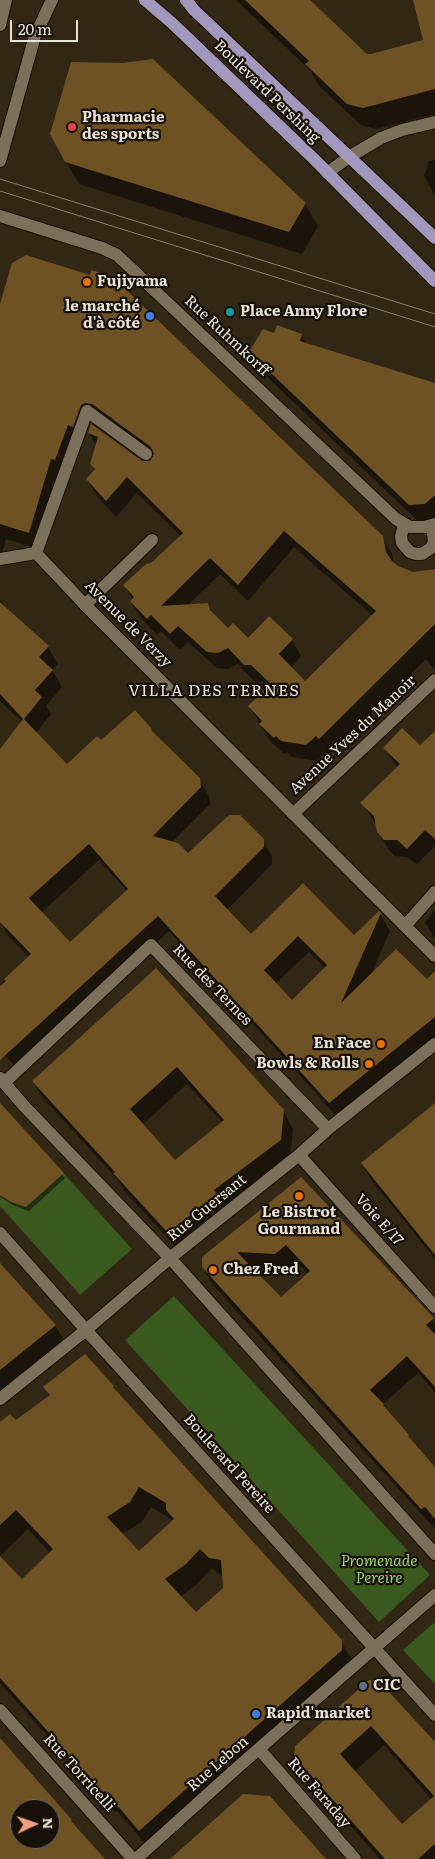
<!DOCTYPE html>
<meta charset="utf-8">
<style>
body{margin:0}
#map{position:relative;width:435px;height:1859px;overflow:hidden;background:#322614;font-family:Literata,serif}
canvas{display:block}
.north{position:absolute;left:10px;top:1799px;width:50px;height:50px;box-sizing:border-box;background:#161008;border:1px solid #6c655c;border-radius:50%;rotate:87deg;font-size:14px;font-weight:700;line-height:20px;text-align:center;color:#ece4d9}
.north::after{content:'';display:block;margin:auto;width:18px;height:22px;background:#f2a081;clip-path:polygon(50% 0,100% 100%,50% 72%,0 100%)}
.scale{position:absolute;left:10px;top:20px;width:68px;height:22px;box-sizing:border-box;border:2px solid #ece4d9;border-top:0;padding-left:6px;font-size:15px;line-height:18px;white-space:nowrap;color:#ece4d9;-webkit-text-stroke:4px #161008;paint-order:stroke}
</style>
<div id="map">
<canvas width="435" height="1859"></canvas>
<div class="north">N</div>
<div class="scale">20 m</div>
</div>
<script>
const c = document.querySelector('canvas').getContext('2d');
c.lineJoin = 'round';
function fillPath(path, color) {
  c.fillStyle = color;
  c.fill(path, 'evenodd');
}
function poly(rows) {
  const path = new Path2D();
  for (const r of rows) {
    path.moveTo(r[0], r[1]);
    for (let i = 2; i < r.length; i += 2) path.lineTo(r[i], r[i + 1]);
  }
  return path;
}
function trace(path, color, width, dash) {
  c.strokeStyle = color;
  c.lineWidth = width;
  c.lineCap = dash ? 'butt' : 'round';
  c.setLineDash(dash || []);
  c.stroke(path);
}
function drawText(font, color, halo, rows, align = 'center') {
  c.font = font + ' Literata,serif';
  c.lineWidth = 4.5;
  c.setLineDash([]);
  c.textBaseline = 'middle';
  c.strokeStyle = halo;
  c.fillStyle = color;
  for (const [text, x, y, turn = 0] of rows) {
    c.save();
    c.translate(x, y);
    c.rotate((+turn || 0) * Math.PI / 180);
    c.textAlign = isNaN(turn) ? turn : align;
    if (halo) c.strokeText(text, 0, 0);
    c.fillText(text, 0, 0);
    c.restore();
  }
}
fillPath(poly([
 [0,1103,132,1249,80,1295,0,1206],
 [174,1296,430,1575,379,1622,125,1340],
 [435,1622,435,1684,403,1650]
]), '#3a591f');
fillPath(poly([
 [236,0,308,0,366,55,372,56,424,41,414,0,435,0,435,114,376,129,361,125,319,86,310,70],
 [435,160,435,195,424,176,429,161],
 [66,162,305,204,318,226,302,254,79,184],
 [107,276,111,283,382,537,392,554,394,564,404,570,413,573,427,572,435,568,435,670,426,659,329,754,326,752,316,761,292,757,287,752,284,754,270,741,250,707,269,688,262,681,255,682,238,664,227,669,217,668,188,642,180,650,161,631,157,635,141,618,131,602,133,600,125,585,152,564,181,536,137,493,116,517,97,496,87,480,95,471,91,464,97,446,89,433,92,426,141,462,150,462,153,458,102,421,94,420,88,425,39,549,6,539,0,560,0,308,90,277],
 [294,547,373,616,305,683,291,668,301,656,292,640,248,639,228,630,214,616,208,604,187,606,220,574,248,601],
 [275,334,301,335,307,344,435,384,435,524,421,524,262,372,251,352],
 [0,599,8,611,48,647,58,664,52,670,62,687,46,706,51,714,36,733,67,766,101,742,151,730,154,735,199,779,209,796,210,804,171,843,188,855,263,840,272,857,272,864,227,910,251,935,354,936,380,914,390,931,370,977,427,980,435,973,435,1041,339,1119,169,931,18,1069,0,1050,0,985,29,957,8,936,0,921,0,750,22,722,0,701],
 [99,860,127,891,70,944,41,913],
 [309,952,325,968,292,1002,275,984],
 [384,748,435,782,435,846,417,864,407,857,395,856,388,849,378,832,376,824,362,803,398,768],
 [435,910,435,939,425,922],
 [156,970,283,1111,293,1129,290,1158,179,1250,124,1191,119,1181,44,1099,33,1081],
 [187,1084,223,1123,175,1162,142,1125],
 [435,1104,435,1259,372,1181,362,1164],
 [0,1105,65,1178,29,1211,15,1206,0,1197],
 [301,1179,435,1323,435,1392,418,1373,383,1404,388,1413,408,1436,414,1445,433,1467,435,1467,435,1529,213,1285,203,1267],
 [296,1261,308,1274,281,1299,252,1269,285,1271],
 [0,1265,55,1325,66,1344,0,1397],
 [113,1386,118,1394,341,1641,353,1662,151,1850,117,1811,115,1812,0,1683,0,1557,22,1581,50,1553,28,1529,0,1556,0,1424,16,1422,50,1396,45,1388],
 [151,1507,174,1521,139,1553,122,1534,142,1522],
 [212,1568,224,1578,224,1589,196,1614,180,1597,197,1584],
 [370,1681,435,1744,435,1859,380,1859,307,1777,295,1756],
 [384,1745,432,1800,402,1826,354,1772]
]), '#0007');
fillPath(poly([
 [245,0,310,0,367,54,371,54,423,40,413,0,435,0,435,89,363,108,347,104,305,64,309,61],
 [153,59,306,203,289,232,65,162,50,134,71,62,123,63],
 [26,255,90,275,91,270,108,275,106,280,120,284,383,536,386,552,392,561,398,566,413,572,435,569,435,624,319,739,316,736,306,745,281,741,276,736,274,738,259,724,262,721,248,706,271,684,251,665,244,665,228,648,218,653,207,652,178,626,170,634,151,615,147,619,130,601,134,597,123,585,146,564,151,563,183,533,127,477,106,501,86,479,95,469,90,464,98,437,88,433,91,424,142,461,150,461,154,454,151,447,92,404,85,403,81,405,73,427,68,425,55,460,51,459,29,533,0,524,0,304,12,263],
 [284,531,376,611,305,681,279,654,293,639,269,616,248,638,233,623,228,628,210,610,208,603,161,606,210,558,238,585],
 [277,325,302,334,300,341,435,383,435,495,425,504,409,505,249,352,263,329,274,333],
 [0,602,49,646,39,657,53,670,35,690,42,697,24,719,67,764,97,736,101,740,135,710,152,729,151,730,200,778,201,787,153,836,178,843,188,853,229,815,240,815,264,839,264,847,215,896,251,934,303,883,354,935,379,911,381,913,341,1003,396,949,427,979,435,971,435,1017,329,1103,158,916,0,1060,0,986,6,981,4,979,31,954,0,922,0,749,23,719,0,694],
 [89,844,128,889,70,942,29,898],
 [298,936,327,965,292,1000,264,970],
 [402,728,420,745,435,731,435,839,425,830,407,849,397,840,384,840,377,832,374,816,360,803,400,764,383,748],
 [156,968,284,1110,281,1140,214,1190,217,1194,168,1233,113,1173,115,1172,32,1081],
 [177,1067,224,1120,175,1160,130,1109],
 [0,1103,64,1173,26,1207,11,1202,0,1195],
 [435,1103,435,1255,361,1163],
 [301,1177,434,1318,426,1325,435,1334,435,1387,407,1356,370,1390,384,1404,383,1405,409,1435,408,1436,435,1467,435,1519,425,1507,421,1509,202,1267,202,1257],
 [286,1245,310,1271,281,1297,237,1252,275,1254],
 [0,1263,56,1325,0,1370],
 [85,1354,114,1386,113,1387,342,1640,342,1650,139,1831,105,1791,103,1793,0,1678,0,1556,22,1579,53,1549,16,1510,0,1525,0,1422,10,1414,16,1420,50,1395,43,1387],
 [139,1487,166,1503,166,1510,174,1519,139,1551,107,1517,130,1502],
 [200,1549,209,1558,221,1560,223,1588,196,1612,165,1579,186,1564],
 [369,1680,379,1681,435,1742,435,1844,418,1859,385,1859,294,1756,295,1746],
 [371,1726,434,1796,402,1824,340,1754],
 [0,1738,72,1820,71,1821,105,1859,0,1859],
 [20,1809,50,1809,50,1839,20,1839],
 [243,1794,270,1796,326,1859,170,1859]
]), '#6e5224');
const lane = poly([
 [0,559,36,553,85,605,435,956]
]);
const street = poly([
 [327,173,349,157,381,138,402,130,435,122],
 [0,216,102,248,117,255,396,519,410,527,425,527,435,524],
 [404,525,401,536,402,543,410,552,416,554,422,554,431,548,434,542,432,525],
 [36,553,87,411,146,454],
 [85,605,152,540],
 [293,814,435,680],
 [405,926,435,892],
 [4,1083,151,945,328,1129],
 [299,1155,435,1307],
 [0,1399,86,1330,170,1258,299,1155,328,1129,435,1044],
 [0,1710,133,1859],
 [259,1749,355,1859],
 [136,1859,238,1767,435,1595]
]);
const secondary = poly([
 [0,25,6,0],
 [0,161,35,36,52,0],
 [0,1078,25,1107,170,1258,435,1554],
 [0,1233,86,1330,435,1715]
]);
const primary = poly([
 [145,0,172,23,314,159,435,281],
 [186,0,194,10,435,238]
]);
trace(lane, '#1a0f01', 14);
trace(street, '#1a0f01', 14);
trace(secondary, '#1a0f01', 14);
trace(primary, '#1a0f01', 14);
trace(lane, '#7d705b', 12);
trace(street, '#7d705b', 12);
trace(secondary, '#7d705b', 12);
trace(primary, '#a297bc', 12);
trace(poly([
 [0,179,435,314],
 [0,191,435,327]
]), '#8a8071', 1);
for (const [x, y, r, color] of [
 [72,127,5,"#e0444e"],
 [87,282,5,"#e8710a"],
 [230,312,5,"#0f9aa8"],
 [150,316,5,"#3f7fe0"],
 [381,1044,5,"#e8710a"],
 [369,1064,5,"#e8710a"],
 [299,1196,5,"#e8710a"],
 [213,1270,5,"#e8710a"],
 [363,1686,5,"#5c6f8a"],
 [256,1714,5,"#3f7fe0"]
]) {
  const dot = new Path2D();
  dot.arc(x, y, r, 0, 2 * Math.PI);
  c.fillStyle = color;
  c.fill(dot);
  trace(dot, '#161008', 2);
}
drawText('15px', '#ece4d9', '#161008', [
 ["Boulevard Pershing",267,92,44],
 ["Rue Ruhmkorff",227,336,43],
 ["Avenue de Verzy",128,624,45],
 ["Avenue Yves du Manoir",353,735,-43],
 ["Rue des Ternes",212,985,46],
 ["Rue Guersant",207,1208,-39],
 ["Voie E/17",379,1220,48],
 ["Boulevard Pereire",229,1464,48],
 ["Rue Lebon",218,1764,-41],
 ["Rue Torricelli",79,1773,48],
 ["Rue Faraday",319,1793,49]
]);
drawText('bold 15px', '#ece4d9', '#161008', [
 ["Pharmacie",82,118],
 ["des sports",82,135],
 ["Fujiyama",97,282],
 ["le marché",140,307,"right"],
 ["d'à côté",140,324,"right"],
 ["Place Anny Flore",240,312],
 ["En Face",371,1044,"right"],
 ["Bowls & Rolls",359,1064,"right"],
 ["Le Bistrot",299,1213,"center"],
 ["Gourmand",299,1230,"center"],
 ["Chez Fred",223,1270],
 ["CIC",373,1686],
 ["Rapid'market",266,1714]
], 'left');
drawText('italic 15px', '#98d469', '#161008', [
 ["Promenade",379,1562],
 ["Pereire",379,1579]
]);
c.letterSpacing = '1px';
drawText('16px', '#ece4d9', '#161008', [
 ["VILLA DES TERNES",214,691]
]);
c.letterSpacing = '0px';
</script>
